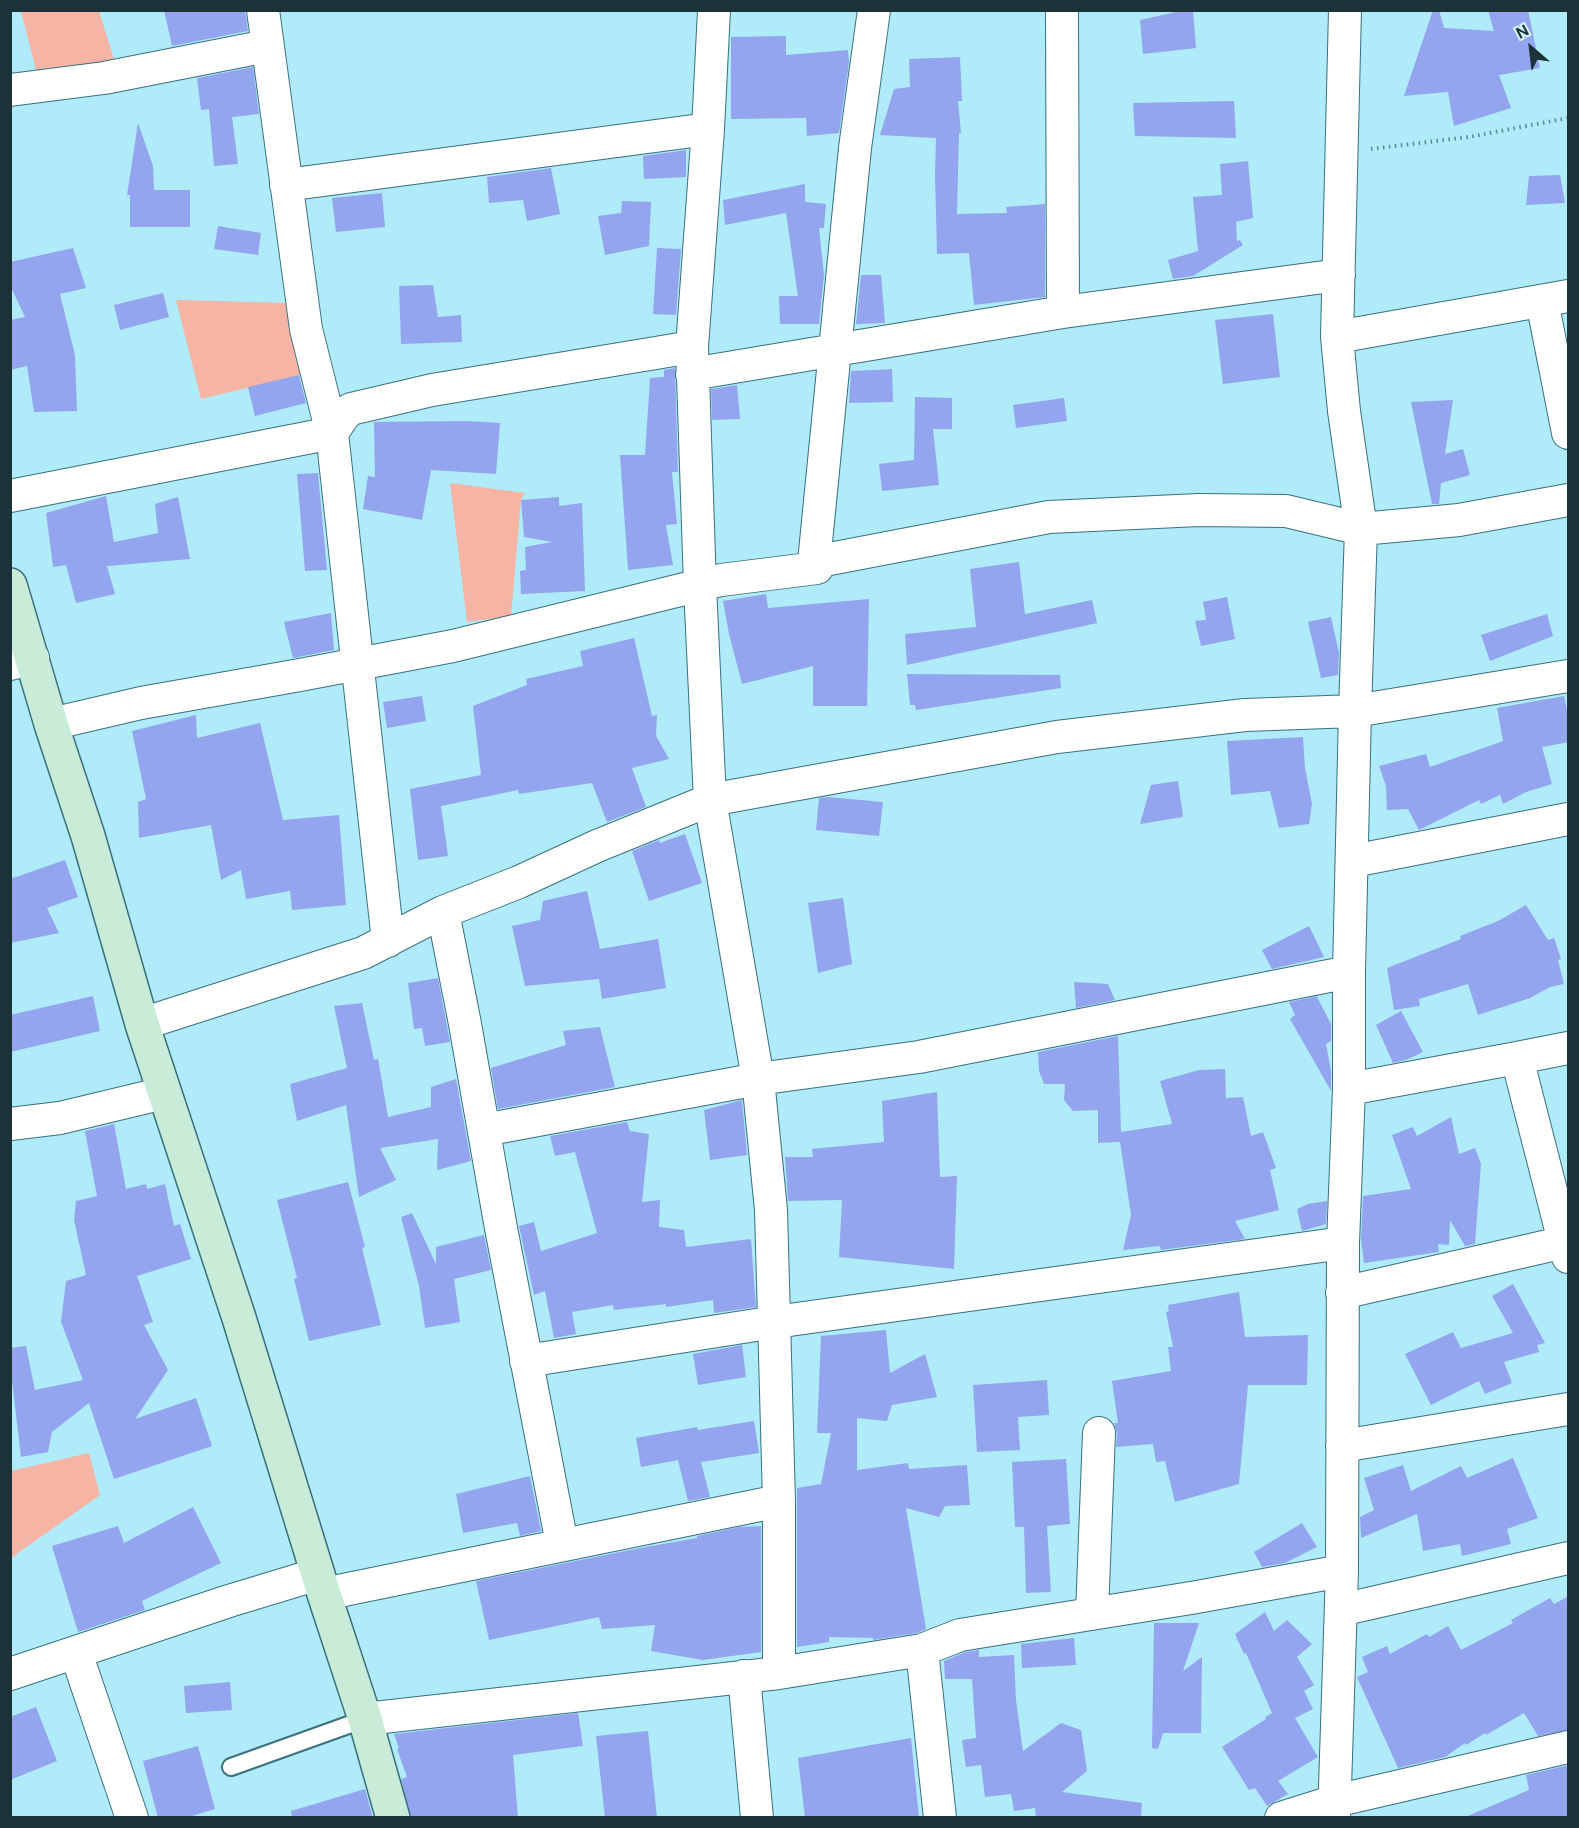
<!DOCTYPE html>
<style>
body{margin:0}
#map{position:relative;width:1579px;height:1828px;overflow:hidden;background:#b0ebf9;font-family:"DM Sans",sans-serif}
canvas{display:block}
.frame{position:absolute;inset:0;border:12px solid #1a3238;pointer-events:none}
.north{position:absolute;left:1501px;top:18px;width:60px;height:60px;-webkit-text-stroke:4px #d1f3fc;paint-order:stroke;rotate:332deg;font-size:16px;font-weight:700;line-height:24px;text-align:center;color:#1a3238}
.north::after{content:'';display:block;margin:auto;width:21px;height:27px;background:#1a3238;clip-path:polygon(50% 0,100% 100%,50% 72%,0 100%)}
</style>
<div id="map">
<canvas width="1579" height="1828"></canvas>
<div class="frame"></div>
<div class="north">N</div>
</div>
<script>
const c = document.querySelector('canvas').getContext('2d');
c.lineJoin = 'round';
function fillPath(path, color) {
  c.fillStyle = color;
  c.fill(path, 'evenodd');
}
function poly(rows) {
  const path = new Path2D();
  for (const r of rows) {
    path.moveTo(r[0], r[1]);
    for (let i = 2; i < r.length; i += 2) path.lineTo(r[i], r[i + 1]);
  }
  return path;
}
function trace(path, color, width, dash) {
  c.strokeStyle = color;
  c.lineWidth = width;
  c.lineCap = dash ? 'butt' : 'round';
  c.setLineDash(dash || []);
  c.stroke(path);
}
fillPath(poly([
 [21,11,99,11,116,66,37,74],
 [176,300,288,303,301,375,201,399],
 [450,483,525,493,521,500,511,616,467,622],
 [89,1453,100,1495,11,1558,11,1471]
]), '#f6b4a4');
fillPath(poly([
 [164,10,245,10,248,31,172,46],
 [1185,10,1193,10,1196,48,1143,54,1140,20],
 [1433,10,1439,10,1444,28,1494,31,1488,10,1528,10,1540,68,1499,75,1511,108,1454,126,1448,92,1404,96],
 [786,36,786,55,848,50,849,62,839,133,807,136,806,118,731,119,731,37],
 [960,57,962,101,958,101,961,133,959,133,957,214,1007,213,1006,207,1045,204,1045,297,974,305,969,253,937,254,935,174,936,138,880,135,894,89,910,87,909,59],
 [253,67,259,114,232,117,238,164,214,166,209,109,201,110,197,78],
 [1234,101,1236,138,1135,136,1133,103],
 [138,123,153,166,154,190,190,190,190,227,130,227,130,195,127,195],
 [686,150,686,177,644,179,643,156],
 [1248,161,1253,218,1236,222,1237,241,1240,240,1243,245,1193,276,1173,279,1168,260,1198,251,1193,197,1222,195,1220,164],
 [551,168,560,214,527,221,523,200,489,203,487,177],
 [1560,175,1565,203,1526,205,1529,176],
 [805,184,805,202,826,204,824,228,819,228,824,275,819,324,780,324,779,296,798,296,786,213,725,225,723,200],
 [382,193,385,227,336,232,332,198],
 [622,201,651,202,649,246,605,255,598,216,621,213],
 [218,226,261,233,258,255,214,249],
 [73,248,86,288,60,294,75,355,77,411,34,412,27,366,10,370,10,320,25,317,10,285,10,262],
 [657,248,681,249,676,315,653,314],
 [861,275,881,275,885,323,856,324],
 [433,285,438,317,461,315,462,342,401,344,399,286],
 [163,293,169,317,120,330,114,305],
 [1273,314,1280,377,1223,384,1215,320],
 [675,368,678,472,672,472,677,524,666,525,673,565,628,570,620,455,645,455,650,378,664,377,664,370],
 [892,369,893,402,849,403,851,371],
 [299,375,306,403,255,416,248,387],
 [737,385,740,419,712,420,711,389],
 [915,397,952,398,952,429,933,429,939,485,882,491,879,464,914,460],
 [1064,398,1067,421,1016,428,1013,405],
 [1453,400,1445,454,1463,449,1470,475,1441,483,1439,504,1432,504,1411,402],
 [467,421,500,423,496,474,431,470,422,520,363,509,368,476,375,477,374,422],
 [318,473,327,570,305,571,297,474],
 [106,496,114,542,158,533,155,504,178,497,190,559,107,566,115,594,76,603,66,565,53,567,46,513],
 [559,497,559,506,582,503,585,591,521,594,520,571,526,570,525,547,552,542,524,537,521,500],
 [1019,562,1025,614,1092,600,1097,623,907,665,905,634,976,627,970,569],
 [766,594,768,608,869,599,867,706,813,706,813,666,742,684,729,634,723,601],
 [1227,597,1235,639,1201,646,1195,621,1206,620,1203,602],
 [331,613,334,650,293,658,284,622],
 [1547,614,1553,636,1490,661,1481,635],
 [1331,617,1339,653,1338,675,1321,678,1308,622],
 [634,638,652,716,657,715,656,736,669,759,632,768,646,807,607,822,592,783,519,794,518,790,441,806,448,856,418,860,410,789,481,775,473,706,527,685,526,679,583,666,580,651],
 [907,674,1060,675,1061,688,916,710,915,705,910,705],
 [422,696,426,721,387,728,383,702],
 [1564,696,1569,720,1569,742,1542,747,1552,784,1526,792,1503,804,1500,795,1481,804,1479,800,1419,830,1408,809,1387,810,1386,786,1379,766,1426,754,1430,767,1503,741,1497,708],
 [196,715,197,738,260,723,283,820,339,815,346,905,292,910,290,891,246,899,241,870,221,880,211,825,139,838,138,802,146,799,132,731],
 [1303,737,1305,768,1312,804,1309,824,1279,828,1270,791,1231,795,1227,741],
 [1178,781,1183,817,1140,824,1151,785],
 [827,797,883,802,879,836,816,830,819,798],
 [685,834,702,883,649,901,632,851,659,840,660,843],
 [65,860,78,897,47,908,59,933,10,943,10,879],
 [587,891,600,949,658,939,666,988,602,999,599,979,525,986,512,926,540,920,543,901],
 [843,898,852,964,818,973,808,903],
 [1526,905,1548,940,1554,938,1561,959,1558,960,1564,984,1550,987,1530,998,1478,1015,1468,984,1419,999,1420,1006,1394,1010,1387,968,1461,939,1460,936,1498,921],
 [1309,926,1324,957,1272,969,1262,950],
 [438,978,450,1042,425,1046,422,1028,414,1029,408,983],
 [1074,982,1108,984,1115,1000,1076,1008],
 [93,996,100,1031,10,1052,10,1015],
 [1318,996,1317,997,1331,1024,1331,1041,1326,1044,1331,1071,1331,1091,1290,1019,1295,1015,1289,1002],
 [362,1003,374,1060,378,1059,388,1117,431,1107,431,1087,456,1079,471,1161,437,1170,438,1139,380,1148,396,1180,359,1197,346,1105,297,1121,290,1084,347,1068,334,1006],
 [1401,1011,1423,1052,1406,1060,1393,1063,1376,1025],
 [600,1027,615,1087,498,1109,491,1068,566,1045,563,1031],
 [1118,1036,1121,1132,1172,1124,1160,1081,1199,1070,1225,1069,1226,1098,1243,1097,1251,1136,1263,1132,1276,1168,1270,1170,1279,1210,1235,1221,1245,1239,1161,1250,1160,1246,1123,1250,1131,1215,1120,1142,1098,1143,1098,1110,1073,1111,1064,1100,1065,1084,1044,1084,1039,1071,1038,1052],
 [937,1092,940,1177,957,1176,954,1269,839,1257,842,1200,788,1201,785,1157,813,1157,812,1149,884,1142,882,1101],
 [742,1100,747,1155,710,1160,704,1110],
 [1451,1117,1459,1154,1475,1148,1481,1164,1475,1244,1465,1246,1450,1220,1449,1245,1438,1244,1439,1252,1364,1263,1361,1239,1363,1196,1411,1189,1392,1135,1413,1127,1417,1136],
 [627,1122,630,1131,649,1134,642,1202,660,1200,659,1227,684,1230,686,1247,751,1239,756,1307,714,1313,713,1300,666,1307,666,1304,614,1310,613,1305,572,1312,576,1334,554,1338,545,1291,534,1295,519,1226,534,1222,541,1251,597,1233,575,1152,555,1156,550,1136],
 [114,1124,126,1189,146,1184,147,1189,165,1184,174,1226,180,1224,191,1259,137,1276,153,1322,144,1325,168,1370,135,1419,196,1398,212,1446,114,1479,89,1403,52,1432,48,1452,21,1457,10,1364,10,1348,26,1346,35,1390,83,1380,61,1322,66,1281,86,1275,74,1220,76,1201,97,1196,85,1131],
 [348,1182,365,1247,362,1248,381,1325,309,1341,294,1279,297,1278,277,1200],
 [1327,1201,1326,1224,1302,1231,1297,1209,1308,1204],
 [412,1213,436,1264,436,1247,484,1235,491,1270,454,1279,460,1322,425,1328,419,1286,401,1217],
 [1513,1284,1545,1343,1537,1345,1539,1352,1504,1362,1512,1383,1485,1394,1479,1381,1431,1405,1405,1354,1453,1332,1461,1348,1513,1333,1492,1296],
 [1239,1292,1245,1337,1308,1335,1307,1385,1248,1385,1239,1484,1175,1502,1165,1461,1156,1462,1153,1444,1116,1447,1117,1434,1114,1423,1118,1423,1112,1381,1171,1371,1168,1347,1173,1347,1166,1312,1169,1311,1168,1305],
 [886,1330,890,1373,925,1354,937,1397,892,1405,887,1421,857,1418,857,1470,908,1463,909,1469,967,1465,970,1505,945,1506,939,1517,906,1508,926,1629,917,1633,873,1640,873,1638,829,1637,829,1642,797,1647,797,1488,821,1484,831,1433,817,1433,821,1336],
 [742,1345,746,1377,698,1385,693,1354],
 [1047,1380,1049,1415,1018,1417,1020,1450,977,1452,973,1385],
 [754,1421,759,1453,701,1462,710,1497,688,1501,678,1460,641,1467,636,1438,697,1427,698,1430],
 [1513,1458,1538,1518,1507,1529,1511,1544,1462,1556,1460,1544,1423,1551,1417,1514,1361,1538,1360,1517,1374,1510,1364,1478,1403,1465,1411,1491,1461,1466,1467,1478],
 [1066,1459,1070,1524,1047,1526,1051,1592,1026,1593,1024,1527,1015,1527,1012,1462],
 [530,1476,541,1531,520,1536,517,1523,463,1533,456,1494],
 [193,1507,221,1563,142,1601,145,1610,78,1632,52,1546,118,1526,124,1543],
 [1302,1523,1317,1547,1285,1563,1262,1567,1254,1552],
 [761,1526,761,1652,703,1660,651,1651,655,1625,602,1629,599,1617,489,1640,476,1581,640,1548,697,1538,697,1536,739,1527],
 [1569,1596,1569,1730,1538,1736,1524,1713,1486,1735,1485,1733,1466,1745,1465,1743,1445,1757,1398,1768,1357,1677,1368,1672,1362,1657,1387,1646,1390,1654,1427,1634,1429,1637,1448,1626,1461,1650,1513,1623,1511,1620,1550,1598,1554,1604],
 [1265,1612,1274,1631,1287,1620,1312,1644,1297,1657,1314,1685,1304,1691,1313,1709,1295,1718,1318,1757,1278,1781,1288,1794,1267,1806,1255,1788,1249,1790,1222,1747,1266,1719,1265,1717,1272,1713,1246,1653,1244,1654,1235,1634],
 [1154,1623,1199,1623,1183,1671,1202,1657,1201,1733,1163,1733,1158,1749,1152,1748],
 [1074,1638,1076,1665,1022,1668,1021,1644],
 [979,1650,979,1657,1014,1655,1016,1700,1023,1751,1061,1723,1081,1730,1087,1771,1062,1792,1142,1803,1141,1818,1036,1818,1035,1808,1014,1811,1011,1794,985,1797,981,1765,966,1767,962,1740,976,1738,972,1679,945,1679,944,1661,965,1652],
 [230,1682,232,1710,186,1713,184,1686],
 [36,1707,57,1761,10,1780,10,1717],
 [578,1713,583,1746,513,1755,518,1818,411,1818,401,1779,407,1777,397,1749,399,1748,394,1734],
 [648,1731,657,1818,605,1818,596,1736],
 [911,1738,919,1818,805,1818,798,1758],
 [198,1746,215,1809,185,1818,158,1818,143,1761],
 [1569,1765,1569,1818,1463,1818,1529,1790,1526,1775],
 [365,1789,373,1818,292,1818,291,1811]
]), '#94a5f0');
const lane = poly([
 [231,1767,365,1719]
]);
const street = poly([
 [263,10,306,329,332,433,388,941],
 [714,10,708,129,692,347,700,586,710,800,758,1079,771,1210,779,1501,779,1673],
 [1062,10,1063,312],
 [1345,10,1337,337,1344,411,1361,529,1355,711,1349,972,1349,1089],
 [10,90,104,78,267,46],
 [286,185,708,129],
 [1542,301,1568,433],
 [1337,337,1568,296],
 [692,374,1063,312,1339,275],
 [10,496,332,433,344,415,351,409,432,390,692,347],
 [814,562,855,148,874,10],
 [10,664,33,658],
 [51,724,141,703,300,675,453,646,721,580,817,568,814,562,1049,517,1199,510,1286,511,1361,529,1459,520,1568,500],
 [1353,861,1568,819],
 [443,912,465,1024,501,1228,562,1544],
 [142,1024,363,953,443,912,519,882,597,846,710,800,1057,737,1245,715,1355,711,1568,676],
 [1517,1058,1568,1048],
 [10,1124,60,1118,164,1093],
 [484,1130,758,1079,919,1057,1349,972],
 [1342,1293,1565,1242],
 [526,1361,775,1322,1343,1243],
 [1342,1446,1568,1409],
 [324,1594,779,1501],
 [1341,1610,1568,1558],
 [1092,1613,1099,1433],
 [922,1650,940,1818],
 [76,1653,132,1818],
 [10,1674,229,1601,318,1574],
 [744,1676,757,1818],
 [365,1719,779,1673,922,1650,960,1635,1191,1598,1342,1571],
 [1281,1818,1335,1801,1568,1747],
 [1334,1818,1342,1571,1343,1243,1349,1089,1517,1058,1568,1257]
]);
const secondary = poly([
 [10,585,51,724,88,836,142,1024,239,1318,324,1594,365,1719,393,1818]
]);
trace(lane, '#38707d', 20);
trace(street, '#38707d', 34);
trace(secondary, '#38707d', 36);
trace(poly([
 [1371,149,1469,137,1568,118]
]), '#5e868f', 4, [1.5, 4.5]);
trace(lane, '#fff', 16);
trace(street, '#fff', 32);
trace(secondary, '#c8ecd7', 33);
</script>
